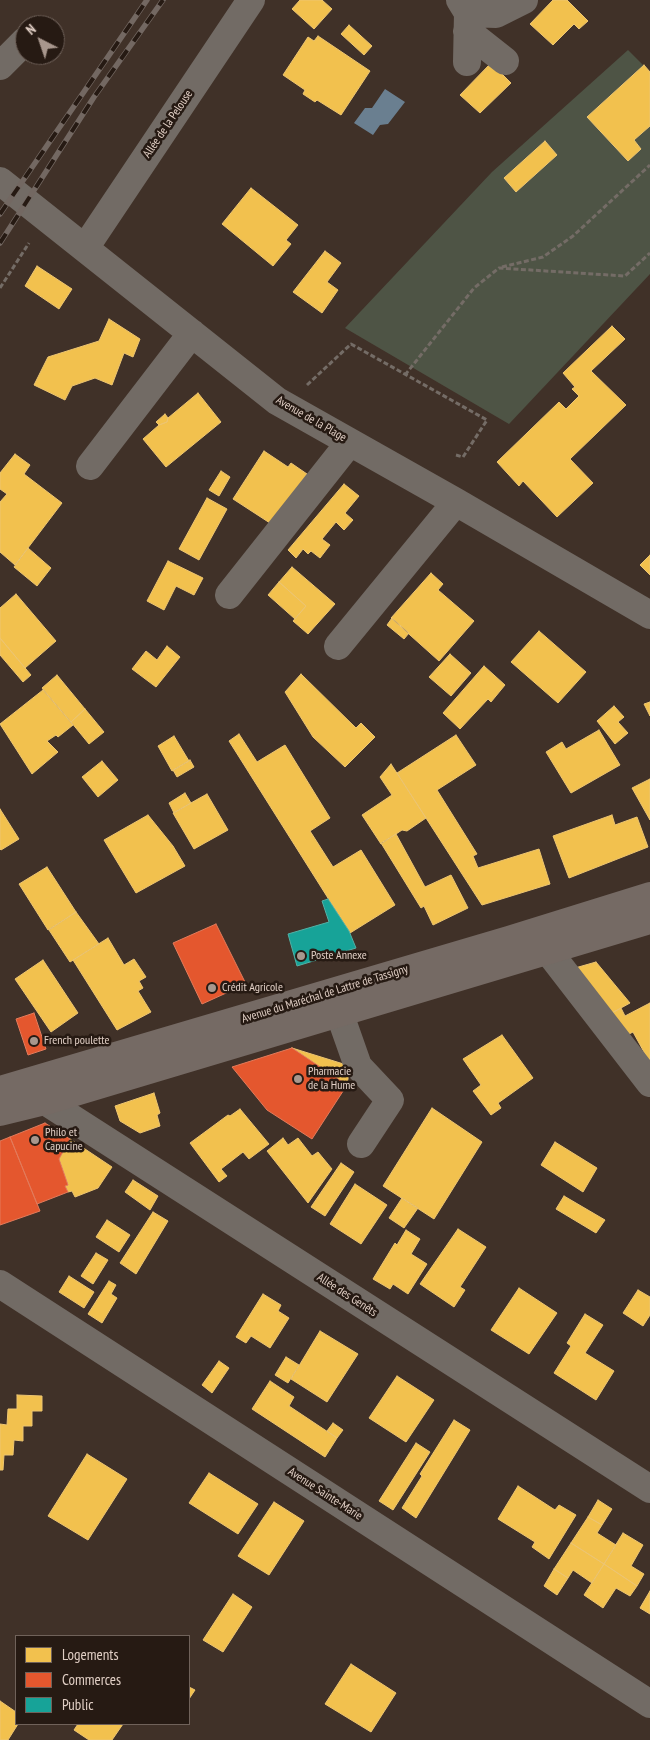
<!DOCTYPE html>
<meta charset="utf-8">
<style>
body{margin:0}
#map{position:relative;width:650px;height:1740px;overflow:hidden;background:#403128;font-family:"PT Sans Narrow",sans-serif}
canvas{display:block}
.legend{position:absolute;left:15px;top:1635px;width:175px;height:90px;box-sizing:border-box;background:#261a13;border:1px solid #70625a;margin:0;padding:6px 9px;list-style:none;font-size:15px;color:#e0cec4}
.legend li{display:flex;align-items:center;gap:10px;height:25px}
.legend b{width:25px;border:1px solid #70625a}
.north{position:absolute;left:15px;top:15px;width:50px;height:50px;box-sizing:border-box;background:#261a13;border:1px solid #70625a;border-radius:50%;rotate:319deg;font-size:14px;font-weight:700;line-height:20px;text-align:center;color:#e0cec4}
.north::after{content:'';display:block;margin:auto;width:18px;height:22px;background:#a8978d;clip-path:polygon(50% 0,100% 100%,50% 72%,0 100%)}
</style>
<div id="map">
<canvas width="650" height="1740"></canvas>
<ul class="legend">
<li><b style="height:14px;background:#f2c14e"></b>Logements</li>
<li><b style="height:14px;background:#e4572e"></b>Commerces</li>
<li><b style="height:14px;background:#17a398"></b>Public</li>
</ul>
<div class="north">N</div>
</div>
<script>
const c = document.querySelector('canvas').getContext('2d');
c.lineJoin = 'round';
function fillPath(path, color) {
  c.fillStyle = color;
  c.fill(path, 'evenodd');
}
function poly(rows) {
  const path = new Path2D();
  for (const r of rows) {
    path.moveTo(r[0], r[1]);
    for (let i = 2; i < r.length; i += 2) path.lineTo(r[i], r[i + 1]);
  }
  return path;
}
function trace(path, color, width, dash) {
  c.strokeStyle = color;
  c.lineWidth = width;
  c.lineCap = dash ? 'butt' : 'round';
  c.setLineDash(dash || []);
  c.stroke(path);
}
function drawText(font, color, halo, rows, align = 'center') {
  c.font = font + ' "PT Sans Narrow",sans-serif';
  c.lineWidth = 5;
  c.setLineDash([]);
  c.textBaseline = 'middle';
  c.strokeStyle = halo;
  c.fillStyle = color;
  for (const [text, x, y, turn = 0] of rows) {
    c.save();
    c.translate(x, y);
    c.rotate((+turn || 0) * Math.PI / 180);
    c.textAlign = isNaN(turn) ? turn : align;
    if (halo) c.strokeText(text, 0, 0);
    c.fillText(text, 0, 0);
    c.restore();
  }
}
fillPath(poly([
 [628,50,650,72,650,274,509,424,345,328,492,172]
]), '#4e5445');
fillPath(poly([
 [385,89,405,102,388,124,380,125,373,135,354,123,365,108,372,108]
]), '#6a7f90');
const homes = poly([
 [300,0,322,0,332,9,314,29,292,9,300,0],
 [553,0,567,0,588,21,579,29,574,24,553,45,530,24,553,0],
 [349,25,372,46,364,55,341,34,349,25],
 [318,36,370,71,341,115,317,100,315,102,303,94,305,90,283,75,308,37,314,41,318,36],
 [491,63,511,83,480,113,460,95,491,63],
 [644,65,650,72,650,126,634,140,641,149,628,161,587,117,644,65],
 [545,141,557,155,516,192,504,178,545,141],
 [251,188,298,225,286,240,291,244,273,266,222,224,251,188],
 [325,251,341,263,327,282,338,290,322,313,293,292,325,251],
 [37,266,72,289,59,309,25,286,37,266],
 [109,319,140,339,133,357,124,353,112,385,95,378,72,386,65,400,34,385,48,357,99,341,109,319],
 [612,326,625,339,591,371,626,405,570,459,593,483,557,517,523,481,519,486,497,462,559,402,566,409,579,396,572,389,575,387,563,373,612,326],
 [198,393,221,422,166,467,143,439,159,425,167,422,168,418,198,393],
 [165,414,168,418,167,422,159,425,156,422,165,414],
 [264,451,288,467,291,463,307,474,273,525,233,499,264,451],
 [15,454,30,465,24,474,62,503,15,565,0,552,0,502,7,494,0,489,0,473,15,454],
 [221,471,230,477,219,496,209,490,221,471],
 [344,484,359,496,345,513,353,520,344,530,336,522,322,539,330,545,320,558,311,551,308,554,303,549,296,558,288,550,344,484],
 [207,498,227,509,199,560,179,549,207,498],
 [28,548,51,568,37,586,14,567,28,548],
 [650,555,650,575,640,565,650,555],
 [168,561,203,578,194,595,176,586,164,610,147,601,168,561],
 [292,567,335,604,308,634,293,621,306,606,279,582,292,567],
 [431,573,443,584,438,590,474,621,439,661,391,618,431,573],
 [279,582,306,606,295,619,268,595,279,582],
 [16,594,56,641,25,668,0,638,0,608,16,594],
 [392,618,409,633,404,639,387,625,392,618],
 [539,631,586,672,558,703,511,662,539,631],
 [0,638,31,675,23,682,0,655,0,638],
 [167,646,180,657,156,687,132,669,146,651,157,660,167,646],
 [450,654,471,673,451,696,429,677,450,654],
 [484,666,505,685,491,702,488,699,460,729,443,713,484,666],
 [301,674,356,728,361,723,375,737,345,767,313,737,285,692,301,674],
 [57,675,85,709,71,722,42,688,57,675],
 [43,690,73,725,58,737,56,735,47,741,58,752,32,774,0,724,43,690],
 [650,702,650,716,644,704,650,702],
 [614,706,624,717,618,722,628,733,615,744,597,721,614,706],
 [85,709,104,732,89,744,71,722,85,709],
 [599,730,620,765,571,793,546,752,562,742,566,749,599,730],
 [239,734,257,762,285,745,330,818,310,831,333,867,361,850,395,905,350,933,229,741,239,734],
 [456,735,476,765,437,790,477,854,473,856,478,868,539,849,550,884,482,905,397,773,456,735],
 [174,736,189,761,172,771,158,746,174,736],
 [190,760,194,767,177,777,173,770,190,760],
 [102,761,118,780,98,797,82,777,102,761],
 [391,764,426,818,407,831,402,830,381,844,362,815,392,795,380,777,391,764],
 [650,779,650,820,632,788,650,779],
 [185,793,191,803,174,813,169,803,185,793],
 [207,794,228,830,194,849,173,813,207,794],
 [0,809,19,839,1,850,0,849,0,809],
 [148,815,173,846,185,866,136,893,104,840,148,815],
 [612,815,615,825,637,817,648,847,569,878,553,836,612,815],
 [396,834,425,887,451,875,468,908,433,925,424,906,421,908,381,843,396,834],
 [47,867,76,912,48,930,19,884,47,867],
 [76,912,99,944,70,962,49,930,76,912],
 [108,938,124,965,134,959,146,977,139,981,143,988,138,991,151,1012,117,1030,73,960,108,938],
 [43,960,78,1013,51,1032,15,979,43,960],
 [596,962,630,1003,610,1014,575,968,596,962],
 [650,1003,650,1063,633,1032,627,1035,610,1014,621,1008,625,1016,650,1003],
 [502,1035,533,1078,498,1103,501,1108,491,1115,473,1091,481,1085,463,1059,502,1035],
 [292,1048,350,1066,347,1085,292,1048],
 [154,1093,160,1113,157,1115,160,1126,140,1133,120,1121,115,1106,154,1093],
 [432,1108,482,1142,434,1219,383,1186,432,1108],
 [240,1109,269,1144,249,1159,243,1152,221,1169,227,1176,219,1182,190,1143,228,1115,230,1116,240,1109],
 [283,1138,288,1145,298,1138,312,1156,318,1152,332,1169,308,1203,267,1151,283,1138],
 [70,1139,112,1167,98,1188,75,1197,72,1191,68,1192,65,1186,68,1185,59,1159,70,1139],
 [555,1142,597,1168,583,1192,541,1165,555,1142],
 [341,1163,354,1172,325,1216,311,1207,341,1163],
 [133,1180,158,1196,150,1210,125,1192,133,1180],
 [355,1184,387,1205,361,1244,330,1224,355,1184],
 [564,1196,605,1220,596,1233,556,1209,564,1196],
 [402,1198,418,1208,404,1228,389,1218,402,1198],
 [153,1212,168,1221,136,1274,120,1263,153,1212],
 [107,1220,130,1235,119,1252,96,1237,107,1220],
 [458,1229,486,1247,460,1287,465,1290,454,1307,420,1284,458,1229],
 [406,1230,420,1239,411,1254,427,1264,408,1294,393,1284,390,1289,373,1279,395,1243,397,1245,406,1230],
 [96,1253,108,1260,93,1284,81,1276,96,1253],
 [69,1276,94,1292,84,1308,59,1292,69,1276],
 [109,1281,116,1285,111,1294,117,1298,102,1323,88,1314,109,1281],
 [519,1288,557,1313,529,1354,491,1330,519,1288],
 [638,1290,650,1297,650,1315,643,1326,623,1313,638,1290],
 [263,1294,281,1305,278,1311,289,1318,270,1348,251,1336,246,1343,236,1337,263,1294],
 [585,1314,603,1325,585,1353,614,1371,596,1400,554,1373,571,1346,567,1343,585,1314],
 [320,1331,358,1354,327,1402,291,1379,320,1331],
 [286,1357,299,1365,288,1383,275,1375,286,1357],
 [219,1361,229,1368,212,1393,202,1385,219,1361],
 [397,1376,434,1400,406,1442,369,1418,397,1376],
 [270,1381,294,1397,289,1406,337,1438,325,1457,252,1409,270,1381],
 [17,1395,42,1396,42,1411,32,1411,32,1426,23,1426,23,1441,14,1440,13,1455,4,1455,3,1470,0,1470,0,1424,7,1425,8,1409,17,1409,17,1395],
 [454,1420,470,1430,416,1518,402,1508,422,1476,420,1474,454,1420],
 [333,1423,343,1430,337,1438,327,1431,333,1423],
 [416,1443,430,1452,393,1510,379,1501,416,1443],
 [87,1454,127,1479,88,1540,48,1516,87,1454],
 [209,1473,258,1504,238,1534,189,1503,209,1473],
 [518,1486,555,1510,559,1505,576,1515,549,1559,532,1547,535,1542,498,1519,518,1486],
 [598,1500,612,1509,602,1525,588,1517,598,1500],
 [274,1502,304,1521,269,1575,238,1556,274,1502],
 [588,1517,602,1525,597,1533,616,1545,604,1564,571,1543,588,1517],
 [623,1533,643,1545,631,1566,644,1574,637,1586,604,1564,623,1533],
 [571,1543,604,1564,592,1583,573,1570,568,1578,554,1569,571,1543],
 [604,1564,637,1586,630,1596,616,1588,603,1608,584,1595,604,1564],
 [554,1569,568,1578,557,1595,544,1586,554,1569],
 [650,1591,650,1614,640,1608,650,1591],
 [233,1594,252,1607,223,1652,203,1640,233,1594],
 [351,1664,396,1693,371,1732,325,1704,351,1664],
 [189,1687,195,1690,189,1699,189,1687],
 [0,1701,16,1712,16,1724,18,1724,8,1740,0,1740,0,1701],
 [78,1724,123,1724,112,1740,89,1740,74,1730,78,1724]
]);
fillPath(homes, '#f2c14e');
trace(homes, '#edc571', 1);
const shops = poly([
 [216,924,246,984,202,1004,173,943,216,924],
 [34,1013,46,1049,28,1055,16,1019,34,1013],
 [292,1048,347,1085,312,1139,267,1110,232,1067,292,1048],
 [45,1123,70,1139,59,1159,68,1185,65,1186,68,1192,37,1204,10,1137,45,1123],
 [10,1137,40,1211,0,1225,0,1141,10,1137]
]);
fillPath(shops, '#e4572e');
trace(shops, '#e37b5b', 1);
const public = poly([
 [328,899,349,931,356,948,297,966,288,934,329,922,322,901,328,899]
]);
fillPath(public, '#17a398');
trace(public, '#53b0a5', 1);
trace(poly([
 [502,267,543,257,573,236,650,165],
 [0,288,29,243],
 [405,375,474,288,499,268,625,276,650,253],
 [307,385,351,344,487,420,463,457,456,455]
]), '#746c66', 3, [5, 2.5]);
trace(poly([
 [460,0,468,13,467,62],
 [468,13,496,14,524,0],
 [467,31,505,61],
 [0,66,25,41],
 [0,181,277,401,456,502,650,615],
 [85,248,251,0],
 [90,466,192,333],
 [229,595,350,442],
 [338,646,456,502],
 [548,951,650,1083],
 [339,1012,358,1066,390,1100,361,1144],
 [45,1101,650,1489],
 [0,1284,650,1704]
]), '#726b65', 28);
trace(poly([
 [0,1090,509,940,650,896],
 [0,1112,45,1101,650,920]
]), '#756a64', 28);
const rail = poly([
 [0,214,147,0],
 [0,243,94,97,163,0]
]);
trace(rail, '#736862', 5.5);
trace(rail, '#261a13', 4, [11]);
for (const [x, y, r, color] of [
 [301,956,5,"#a8978d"],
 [212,988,5,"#a8978d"],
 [34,1041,5,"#a8978d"],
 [298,1079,5,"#a8978d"],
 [35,1140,5,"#a8978d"]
]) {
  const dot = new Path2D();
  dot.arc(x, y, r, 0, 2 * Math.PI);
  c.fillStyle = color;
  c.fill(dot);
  trace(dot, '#261a13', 2);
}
drawText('12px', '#e0cec4', '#261a13', [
 ["Allée de la Pelouse",168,124,-56],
 ["Avenue de la Plage",311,419,30],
 ["Avenue du Maréchal de Lattre de Tassigny",325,994,-17],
 ["Allée des Genêts",347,1295,33],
 ["Avenue Sainte-Marie",325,1494,33]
]);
drawText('12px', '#e0cec4', '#261a13', [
 ["Poste Annexe",311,956],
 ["Crédit Agricole",222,988],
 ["French poulette",44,1041],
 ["Pharmacie",308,1072],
 ["de la Hume",308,1086],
 ["Philo et",45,1133],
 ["Capucine",45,1147]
], 'left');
</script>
